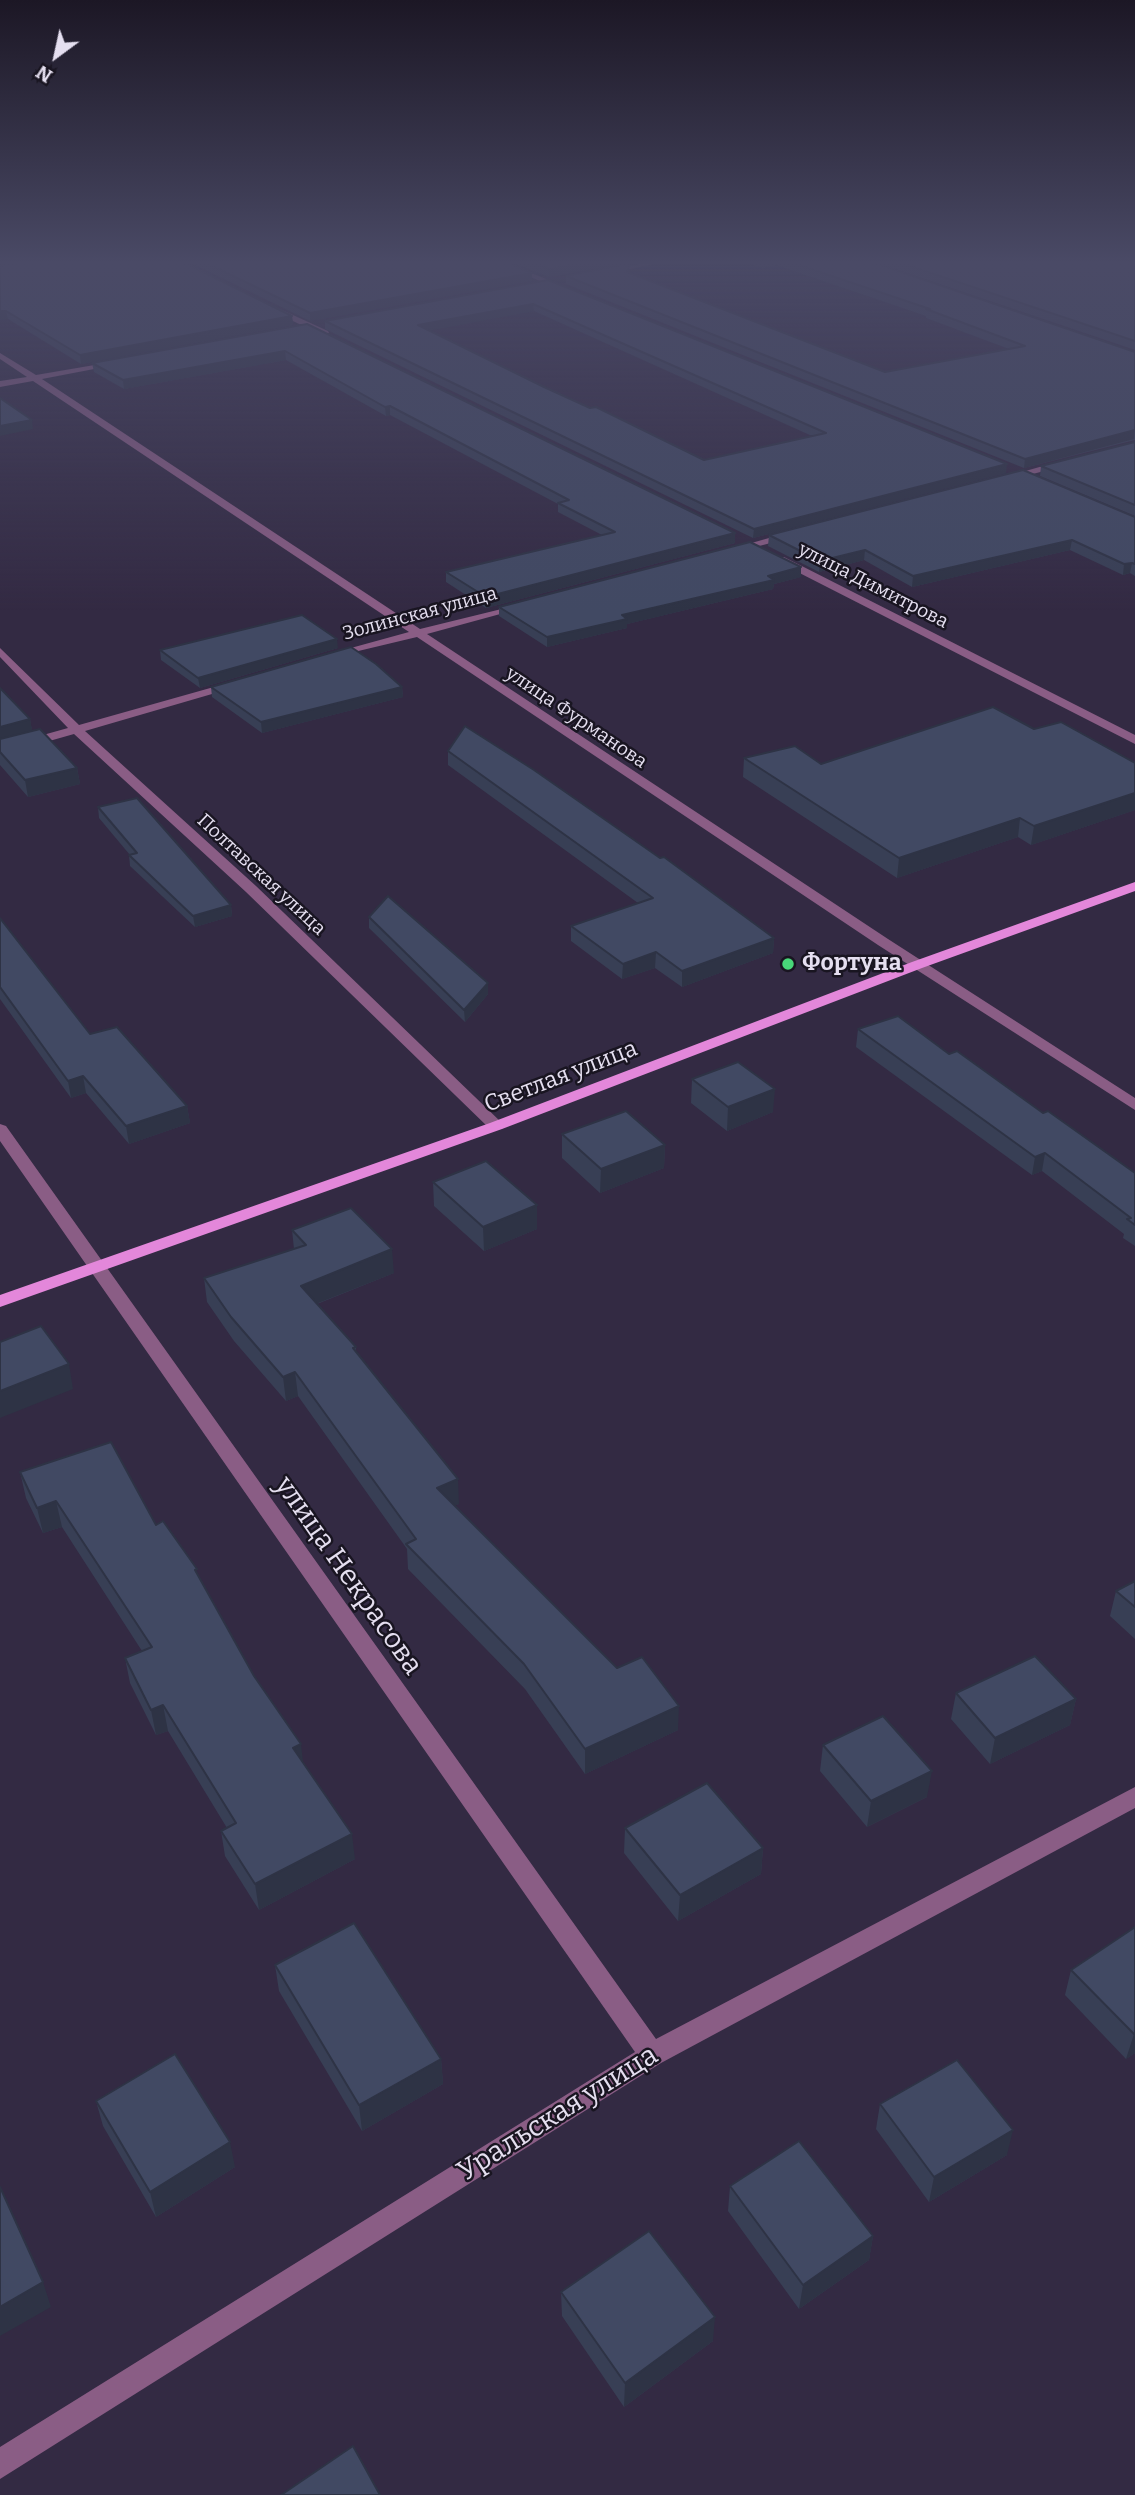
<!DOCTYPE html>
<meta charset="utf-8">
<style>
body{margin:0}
#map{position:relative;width:1135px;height:2495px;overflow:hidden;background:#332a43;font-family:Bitter,serif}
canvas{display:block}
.north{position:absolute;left:21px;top:21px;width:70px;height:70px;-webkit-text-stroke:5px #191521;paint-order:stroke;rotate:213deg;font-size:19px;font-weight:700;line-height:28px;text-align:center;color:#e5dff0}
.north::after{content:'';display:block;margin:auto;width:24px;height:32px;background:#e5dff0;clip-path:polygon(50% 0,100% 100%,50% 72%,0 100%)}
</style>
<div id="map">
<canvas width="1135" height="2495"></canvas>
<div class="north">N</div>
</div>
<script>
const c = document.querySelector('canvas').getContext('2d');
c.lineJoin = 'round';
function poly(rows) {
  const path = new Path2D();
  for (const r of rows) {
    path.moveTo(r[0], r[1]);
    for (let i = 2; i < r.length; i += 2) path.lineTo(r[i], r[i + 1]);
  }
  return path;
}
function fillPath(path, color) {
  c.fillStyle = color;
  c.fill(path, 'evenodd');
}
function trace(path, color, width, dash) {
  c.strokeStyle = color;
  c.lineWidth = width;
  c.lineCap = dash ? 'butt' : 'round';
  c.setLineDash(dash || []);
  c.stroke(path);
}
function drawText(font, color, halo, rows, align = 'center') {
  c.font = font + ' Bitter,serif';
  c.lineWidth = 5;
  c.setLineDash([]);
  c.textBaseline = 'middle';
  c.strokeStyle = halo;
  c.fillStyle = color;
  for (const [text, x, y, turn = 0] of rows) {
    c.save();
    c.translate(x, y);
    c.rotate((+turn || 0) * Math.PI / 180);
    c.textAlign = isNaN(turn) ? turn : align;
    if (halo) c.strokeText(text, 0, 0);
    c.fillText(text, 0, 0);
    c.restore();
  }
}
fillPath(poly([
 [494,262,504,262,571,289,564,291,494,262],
 [648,262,663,262,607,274,603,272,648,262],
 [271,305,328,331,329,333,322,335,268,309,271,305],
 [0,353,36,375,118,361,115,365,42,379,420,629,526,603,526,607,427,634,888,939,1135,1098,1135,1110,878,945,417,637,329,658,329,654,409,632,33,381,0,387,0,381,27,377,0,359,0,353],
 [1064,460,1069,463,1067,465,1006,481,1001,478,1064,460],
 [790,532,795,535,794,537,732,553,727,550,790,532],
 [776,557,784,557,1135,735,1135,744,776,561,776,557],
 [0,648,79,725,228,683,236,683,236,687,85,731,256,886,502,1123,504,1126,502,1129,490,1129,246,892,74,734,0,755,0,747,68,728,0,657,0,648],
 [0,1124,6,1126,656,2039,1135,1787,1135,1808,661,2063,0,2479,0,2447,635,2052,0,1141,0,1124]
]), '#8a5d85');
fillPath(poly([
 [1135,882,1135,891,922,968,502,1129,0,1307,0,1295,490,1123,912,962,1135,882]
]), '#e387da');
fillPath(poly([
 [189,262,506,262,532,273,532,281,310,321],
 [511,262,633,262,549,277],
 [746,262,872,262,1135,352,1135,440,1024,468,566,284,566,276,630,271,630,273,885,372,1009,349,926,318,926,316,776,265,763,268],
 [874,262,1135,262,1135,350],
 [0,266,292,316,293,325,81,364,8,319,0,320],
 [548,280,1006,473,753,538,325,329,325,321],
 [534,311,812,436,704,460,544,387,430,330],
 [307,324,735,543,486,608,446,582,446,572,602,535,558,512,558,504,390,415,386,416,286,360,124,389,94,372,92,363],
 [1135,442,1135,516,1040,476,1041,466],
 [1135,517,1135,576,1130,573,1123,575,1070,550,912,587,864,560,819,572,768,546,769,535],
 [801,577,774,584,773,589,627,624,627,628,547,647,499,616,499,607],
 [338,648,200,688,161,660,160,650],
 [211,687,402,687,403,697,262,733,212,697],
 [0,688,30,719,32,731,77,768,80,784,28,797,0,765],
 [1034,729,1135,763,1135,810,1031,845,1018,837,897,878,743,777,744,758,821,764],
 [448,751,774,938,773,953,682,987,655,968,622,979,571,941,571,926,638,903,448,765],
 [98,807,231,905,232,916,195,927,130,866,129,855,130,855,99,818],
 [369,917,488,983,488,994,465,1022,369,928],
 [0,918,90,1034,187,1106,190,1123,129,1144,86,1093,71,1098,0,999],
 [858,1029,949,1054,1043,1113,1135,1173,1135,1246,1123,1238,1124,1234,1042,1171,1032,1175,856,1047],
 [692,1079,773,1112,727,1131,691,1103],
 [562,1134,665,1145,664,1168,600,1193,562,1158],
 [433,1182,537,1229,484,1251,434,1206],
 [292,1230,394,1273,317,1304,356,1347,356,1351,459,1504,455,1505,678,1730,585,1774,525,1689,408,1569,407,1549,298,1396,286,1401,234,1341,207,1302,204,1278,294,1249],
 [20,1472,156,1525,198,1577,303,1763,355,1859,259,1910,225,1856,221,1831,227,1828,168,1731,156,1735,130,1683,125,1658,142,1651,62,1527,43,1533,26,1498],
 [1135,1581,1135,1639,1110,1616,1116,1591],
 [956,1693,1076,1699,1070,1725,990,1764,951,1719],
 [823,1745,927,1797,867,1827,820,1771],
 [625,1828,763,1848,761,1874,678,1921,624,1853],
 [1135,1927,1135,2053,1126,2059,1065,1995,1071,1970],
 [275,1965,441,2059,443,2084,362,2131,279,1991],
 [96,2101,235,2167,156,2217,103,2126],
 [880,2104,1007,2155,929,2202,876,2129],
 [730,2186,873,2236,869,2260,799,2309,728,2211],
 [561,2292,713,2341,624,2407,562,2316]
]), '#383f55');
fillPath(poly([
 [0,262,20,262,0,265],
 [590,262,633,262,549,277,549,269],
 [763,262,776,262,776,265,763,268],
 [532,273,532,281,310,321,310,313],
 [533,304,534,311,418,333,418,325],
 [0,311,6,311,8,319,0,320],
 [292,316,293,325,81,364,80,355],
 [285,351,286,360,124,389,123,380],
 [390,406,390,415,386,416,385,407],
 [32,420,33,429,0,436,0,426],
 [1135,430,1134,439,1024,468,1025,459],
 [1007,464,1006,473,753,538,754,529],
 [735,533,735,543,486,608,486,597],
 [1072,540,1070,550,912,587,913,576],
 [865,550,864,560,819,572,820,561],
 [1132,563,1130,573,1123,575,1124,564],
 [801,567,801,577,774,584,773,589,627,624,627,628,547,647,547,637,622,615],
 [337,639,338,648,200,688,198,678],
 [402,687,403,697,262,733,261,722],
 [30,719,33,735,0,744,0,727],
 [77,768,80,784,28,797,25,780],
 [1135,793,1135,810,1031,845,1034,826],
 [1020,818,1018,837,897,878,899,858],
 [231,905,232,916,195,927,193,916],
 [774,938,773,953,682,987,682,971],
 [656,952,655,968,622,979,623,964],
 [488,983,488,994,465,1022,464,1010],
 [83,1076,86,1093,71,1098,68,1081],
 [775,1089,773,1112,727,1131,728,1107],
 [187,1106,190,1123,129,1144,126,1126],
 [665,1145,664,1168,600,1193,601,1169],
 [1045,1153,1042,1171,1032,1175,1035,1157],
 [537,1205,537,1229,484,1251,483,1227],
 [392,1249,394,1273,303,1309,301,1286],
 [69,1364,73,1389,0,1418,0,1391],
 [295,1372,298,1396,286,1401,283,1377],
 [458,1479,459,1504,438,1512,437,1488],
 [56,1501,62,1527,43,1533,37,1508],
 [1076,1699,1070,1725,990,1764,995,1738],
 [163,1705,168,1731,156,1735,151,1710],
 [679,1706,678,1730,585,1774,585,1749],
 [301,1744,304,1770,293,1748],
 [932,1771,927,1797,867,1827,871,1801],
 [352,1834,355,1859,259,1910,255,1884],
 [763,1848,761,1874,678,1921,680,1895],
 [1135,2033,1135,2053,1126,2059,1134,2034],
 [441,2059,443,2084,362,2131,359,2105],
 [1013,2130,1007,2155,929,2202,934,2177],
 [230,2142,235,2167,156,2217,150,2192],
 [873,2236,869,2260,799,2309,803,2285],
 [43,2282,51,2307,0,2336,0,2307],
 [715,2317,713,2341,624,2407,625,2383]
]), '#2e3345');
const building = poly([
 [20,262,183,262,292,316,80,355,6,311,0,311,0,266,20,262],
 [204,262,506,262,532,273,310,313,204,262],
 [531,262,590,262,549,269,531,262],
 [790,262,872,262,1135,352,1135,430,1025,459,566,276,630,263,627,272,885,372,1025,346,926,309,930,309,790,262],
 [898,262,1135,262,1135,341,898,262],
 [548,280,1007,464,754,529,325,321,548,280],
 [533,304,826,433,704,460,596,407,590,408,544,387,418,325,533,304],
 [307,324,735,533,486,597,446,572,615,532,558,503,569,500,390,406,385,407,285,351,123,380,92,363,307,324],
 [0,398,32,420,0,426,0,398],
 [1135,442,1135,505,1041,466,1135,442],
 [1023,470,1135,517,1135,564,1132,563,1124,564,1072,540,913,576,865,550,820,561,769,535,1023,470],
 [750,542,801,567,768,576,774,580,622,615,627,619,547,637,499,607,750,542],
 [302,615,337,639,198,678,160,650,302,615],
 [351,647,376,664,402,687,261,722,211,687,351,647],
 [0,688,30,719,0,727,0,688],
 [993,707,1034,729,1061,722,1135,763,1135,793,1034,826,1020,818,899,858,744,758,795,746,821,764,993,707],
 [465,726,534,770,660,858,664,857,774,938,682,971,656,952,623,964,571,926,653,898,448,751,465,726],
 [40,729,77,768,25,780,0,752,0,739,40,729],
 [137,798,231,905,193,916,129,855,137,853,98,807,137,798],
 [388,896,488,983,464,1010,369,917,388,896],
 [0,918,90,1034,117,1027,187,1106,126,1126,83,1076,68,1081,0,987,0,918],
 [898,1016,949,1054,957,1051,1043,1113,1048,1111,1135,1173,1135,1225,1127,1219,1131,1218,1045,1153,1035,1157,858,1029,898,1016],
 [738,1062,775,1089,728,1107,692,1079,738,1062],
 [626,1111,665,1145,601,1169,562,1134,626,1111],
 [486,1161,537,1205,483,1227,433,1182,486,1161],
 [351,1208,392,1249,301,1286,356,1347,353,1348,458,1479,437,1488,617,1668,642,1657,679,1706,585,1749,524,1664,406,1544,416,1539,295,1372,283,1377,231,1317,204,1278,306,1245,292,1230,351,1208],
 [41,1326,69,1364,0,1391,0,1342,41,1326],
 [111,1442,156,1525,163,1521,197,1569,195,1570,254,1676,301,1744,293,1748,352,1834,255,1884,221,1831,236,1823,163,1705,151,1710,125,1658,152,1647,56,1501,37,1508,20,1472,111,1442],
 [1135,1581,1135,1607,1116,1591,1135,1581],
 [1035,1656,1076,1699,995,1738,956,1693,1035,1656],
 [883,1716,932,1771,871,1801,823,1745,883,1716],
 [707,1783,763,1848,680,1895,625,1828,707,1783],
 [354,1923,441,2059,359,2105,275,1965,354,1923],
 [1135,1927,1135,2033,1134,2034,1071,1970,1135,1927],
 [175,2054,230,2142,150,2192,96,2101,175,2054],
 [957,2060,1013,2130,934,2177,880,2104,957,2060],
 [799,2141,873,2236,803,2285,730,2186,799,2141],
 [0,2187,43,2282,0,2307,0,2187],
 [649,2231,715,2317,625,2383,561,2292,649,2231],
 [353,2446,380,2495,281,2495,353,2446]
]);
fillPath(building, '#414963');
trace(building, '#2e3345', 2);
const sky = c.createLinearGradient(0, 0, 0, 611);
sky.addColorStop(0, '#1c1725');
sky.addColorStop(0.43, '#4a4a66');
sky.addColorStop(1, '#4a4a6600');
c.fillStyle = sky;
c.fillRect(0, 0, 1135, 611);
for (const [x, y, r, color] of [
 [788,964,7,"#48d779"]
]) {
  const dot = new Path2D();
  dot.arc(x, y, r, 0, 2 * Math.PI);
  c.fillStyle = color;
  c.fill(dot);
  trace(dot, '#191521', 2.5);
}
drawText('19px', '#e5dff0', '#191521', [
 ["улица Димитрова",873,586,27],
 ["Золинская улица",420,614,-15],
 ["улица Фурманова",576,718,34],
 ["Полтавская улица",261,875,43]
]);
drawText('bold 23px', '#e5dff0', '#191521', [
 ["Фортуна",802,964]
], 'left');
drawText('23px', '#e5dff0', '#191521', [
 ["Светлая улица",561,1077,-21]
]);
drawText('28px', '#e5dff0', '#191521', [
 ["улица Некрасова",348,1576,55],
 ["Уральская улица",558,2114,-32]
]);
</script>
